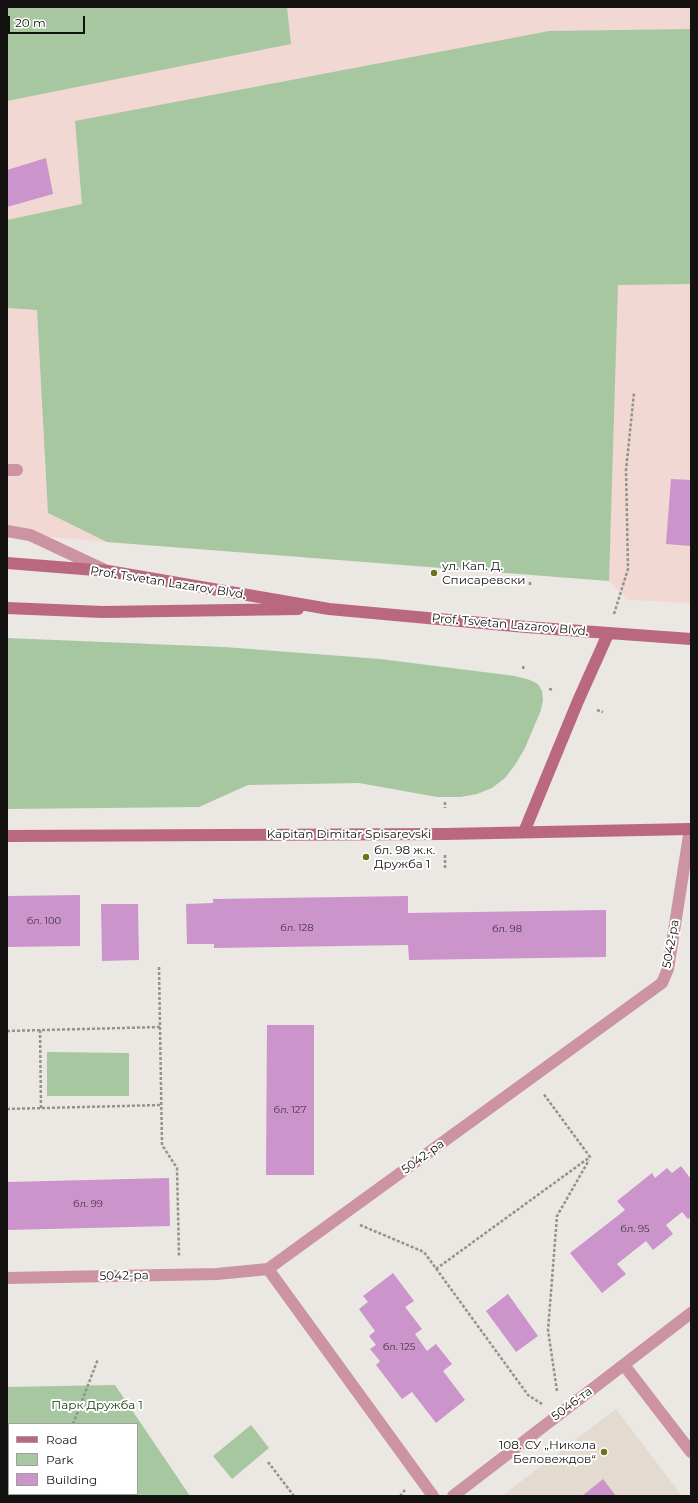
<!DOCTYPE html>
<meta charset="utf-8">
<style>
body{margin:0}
#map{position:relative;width:698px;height:1503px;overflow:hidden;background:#ebe7e3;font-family:Montserrat,sans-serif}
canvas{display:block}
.frame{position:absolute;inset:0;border:8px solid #131210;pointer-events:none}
.legend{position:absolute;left:8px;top:1423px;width:130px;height:72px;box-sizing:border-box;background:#fff;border:1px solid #a1a09f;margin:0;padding:5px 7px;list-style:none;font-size:12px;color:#131210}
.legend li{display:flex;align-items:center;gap:8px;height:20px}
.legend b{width:20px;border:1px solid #a1a09f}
.scale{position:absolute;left:8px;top:16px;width:77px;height:18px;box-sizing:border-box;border:2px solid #131210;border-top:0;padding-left:5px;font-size:12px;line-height:14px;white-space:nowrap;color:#131210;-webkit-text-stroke:3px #fff;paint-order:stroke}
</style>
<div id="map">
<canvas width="698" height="1503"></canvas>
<div class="frame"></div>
<ul class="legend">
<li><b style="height:5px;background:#ba687f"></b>Road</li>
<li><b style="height:11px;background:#a7c7a1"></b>Park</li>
<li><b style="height:11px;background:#cb95cc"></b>Building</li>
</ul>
<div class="scale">20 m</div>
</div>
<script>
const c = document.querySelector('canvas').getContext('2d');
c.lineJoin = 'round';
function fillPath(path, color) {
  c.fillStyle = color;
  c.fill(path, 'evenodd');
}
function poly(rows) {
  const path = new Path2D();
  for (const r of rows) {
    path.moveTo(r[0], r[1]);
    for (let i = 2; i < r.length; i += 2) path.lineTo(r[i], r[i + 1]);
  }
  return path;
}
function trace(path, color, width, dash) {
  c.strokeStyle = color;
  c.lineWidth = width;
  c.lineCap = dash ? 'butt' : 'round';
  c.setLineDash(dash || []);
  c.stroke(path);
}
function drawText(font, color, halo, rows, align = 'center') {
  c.font = font + ' Montserrat,sans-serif';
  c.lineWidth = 4;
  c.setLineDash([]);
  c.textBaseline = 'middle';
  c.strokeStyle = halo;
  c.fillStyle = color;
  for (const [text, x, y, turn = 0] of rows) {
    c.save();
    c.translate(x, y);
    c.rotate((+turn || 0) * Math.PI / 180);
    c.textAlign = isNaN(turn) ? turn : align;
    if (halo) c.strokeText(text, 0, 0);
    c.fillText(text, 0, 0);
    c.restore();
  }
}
fillPath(poly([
 [7,7,691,7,691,603,629,600,609,581,107,542,7,533]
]), '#f2d8d2');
fillPath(poly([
 [616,1409,682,1496,502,1496]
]), '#e3dad0');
fillPath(poly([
 [7,7,287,7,291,44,7,101],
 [691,29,691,284,618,285,609,581,107,542,48,513,37,310,7,308,7,220,82,204,75,121,549,31],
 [7,638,224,647,380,659,515,676,530,680,538,684,542,691,543,700,541,710,525,748,515,765,505,778,492,788,477,794,460,797,437,797,359,783,248,785,199,807,7,809],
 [47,1052,129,1053,129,1096,47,1096],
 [115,1385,190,1496,7,1496,7,1387],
 [9,1424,137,1424,137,1494,9,1494],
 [251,1425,269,1448,232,1479,213,1456]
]), '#a7c7a1');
fillPath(poly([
 [46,158,53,194,7,207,7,170],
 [671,479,691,480,691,546,666,544],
 [80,895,80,946,7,947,7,896],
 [408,896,408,913,606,910,606,957,409,960,408,945,214,948,214,944,187,944,186,904,213,903,213,899],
 [101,904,138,904,139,960,102,961],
 [267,1025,314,1025,314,1175,266,1175],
 [681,1166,691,1179,691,1217,688,1219,682,1212,666,1225,673,1234,653,1250,646,1241,617,1264,626,1274,602,1293,570,1253,625,1210,617,1201,652,1173,655,1178,667,1168,672,1173],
 [169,1178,170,1226,7,1230,7,1182],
 [393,1273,414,1301,405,1307,422,1329,415,1334,427,1351,436,1344,452,1364,443,1371,465,1400,436,1423,412,1392,402,1399,376,1365,380,1361,370,1349,376,1345,369,1336,375,1331,359,1309,368,1302,363,1296],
 [508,1294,538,1336,516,1352,486,1311],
 [603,1479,616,1496,582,1496]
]), '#cb95cc');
trace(poly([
 [530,585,530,580],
 [614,614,628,569,626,470,634,393],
 [523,669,524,664],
 [549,689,554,690],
 [597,710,603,712],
 [445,802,445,808],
 [445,855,445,868],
 [159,967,162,1145,177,1168,179,1256],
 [40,1030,41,1108],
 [7,1031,160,1027],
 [7,1109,161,1105],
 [360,1225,424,1252,528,1395,542,1404],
 [436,1269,590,1157,543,1093],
 [557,1391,548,1330,557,1216,589,1160],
 [73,1424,98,1359],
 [268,1462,294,1496],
 [69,1494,75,1496],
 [46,1496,46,1494],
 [400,1496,405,1490]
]), '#94918e', 2.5, [3, 2]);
trace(poly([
 [7,470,17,470],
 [7,531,30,535,107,571]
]), '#cc93a2', 12);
trace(poly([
 [268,1269,433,1496],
 [7,1278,217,1274,268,1269,662,983,668,969,690,829],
 [624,1365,691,1452],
 [453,1496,691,1313]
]), '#cc93a2', 12);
trace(poly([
 [7,563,108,571,329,609,526,627,691,639],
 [7,608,103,612,298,609],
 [524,832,578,701,608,634],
 [7,836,445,834,691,829]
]), '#ba687f', 12);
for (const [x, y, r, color] of [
 [434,573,4,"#6d731a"],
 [366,857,4,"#6d731a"],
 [604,1452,4,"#6d731a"]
]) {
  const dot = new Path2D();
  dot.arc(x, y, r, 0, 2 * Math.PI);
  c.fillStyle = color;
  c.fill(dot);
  trace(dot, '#fff', 1.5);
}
drawText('10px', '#41333f', null, [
 ["бл. 100",44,921],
 ["бл. 128",297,928],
 ["бл. 98",507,929],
 ["бл. 127",290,1110],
 ["бл. 99",88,1204],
 ["бл. 95",635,1229],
 ["бл. 125",399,1347]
]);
drawText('12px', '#131210', '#fff', [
 ["ул. Кап. Д.",442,566],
 ["Списаревски",442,580],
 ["бл. 98 ж.к.",374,850],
 ["Дружба 1",374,864],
 ["108. СУ „Никола",596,1445,"right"],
 ["Беловеждов“",596,1459,"right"]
], 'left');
drawText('12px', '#131210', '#fff', [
 ["Prof. Tsvetan Lazarov Blvd.",168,583,9],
 ["Prof. Tsvetan Lazarov Blvd.",510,625,5],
 ["Kapitan Dimitar Spisarevski",349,834],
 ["5042-ра",671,944,-80],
 ["5042-ра",423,1157,-36],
 ["5042-ра",124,1276,-1],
 ["5046-та",572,1404,-37]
]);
drawText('12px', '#13350c', '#fff', [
 ["Парк Дружба 1",97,1405]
]);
</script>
